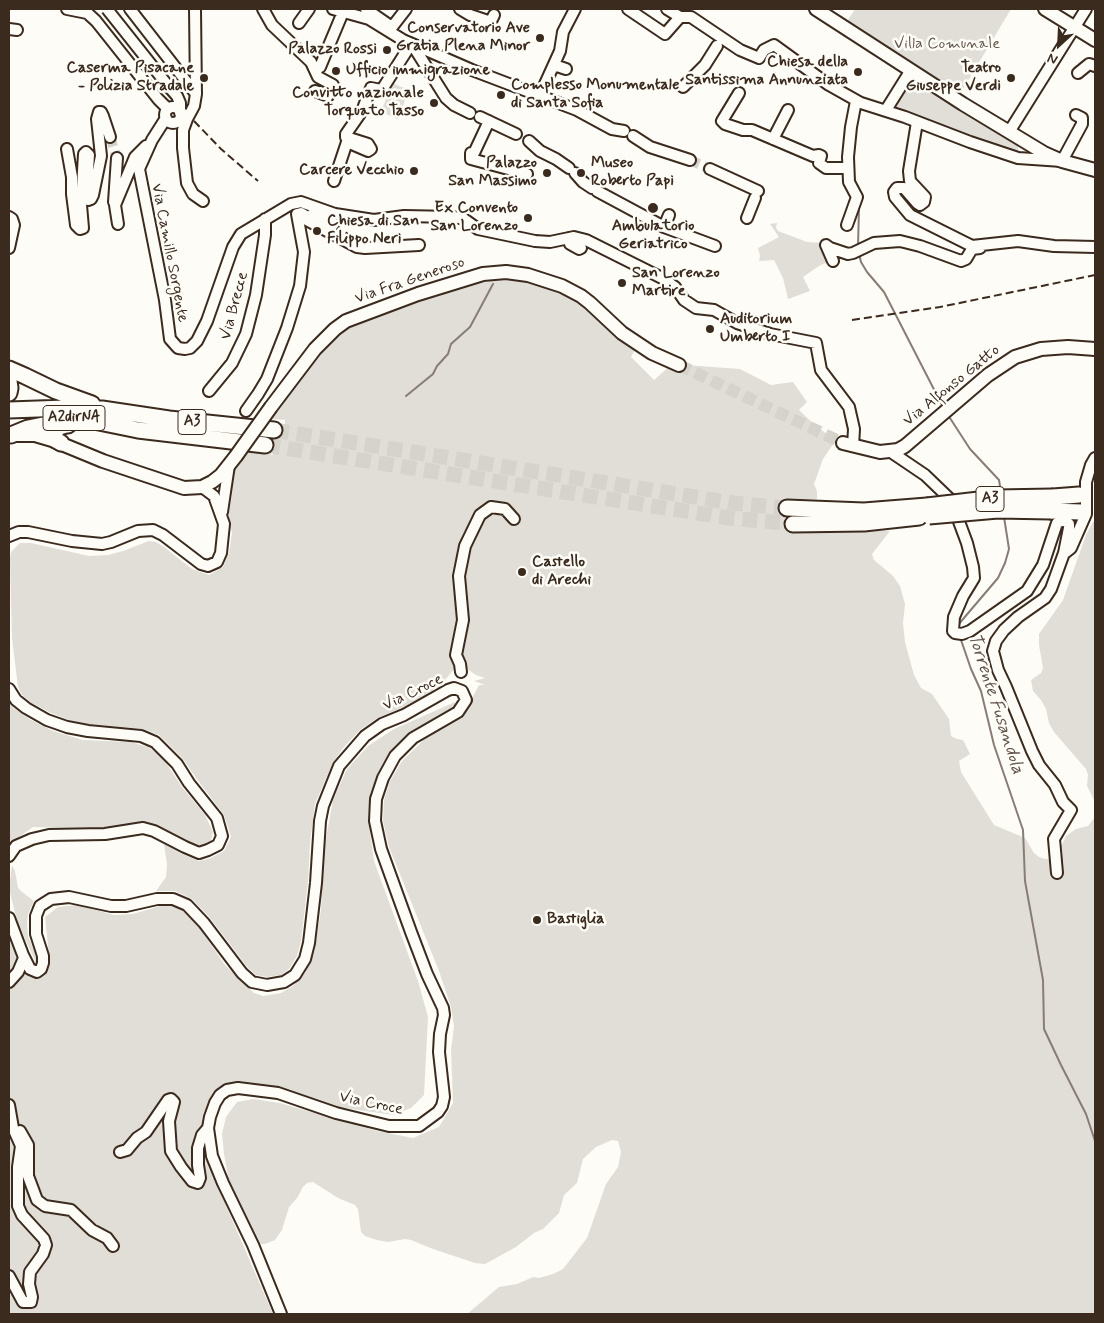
<!DOCTYPE html>
<style>
body{margin:0}
#map{position:relative;width:1104px;height:1323px;overflow:hidden;background:#fdfcf7;font-family:Mynerve,sans-serif}
canvas{display:block}
.frame{position:absolute;inset:0;border:10px solid #3b2a1e;pointer-events:none}
.north{position:absolute;left:1034px;top:20px;width:50px;height:50px;-webkit-text-stroke:4px #fdfcf7;paint-order:stroke;rotate:205deg;font-size:14px;font-weight:700;line-height:20px;text-align:center;color:#3b2a1e}
.north::after{content:'';display:block;margin:auto;width:18px;height:22px;background:#3b2a1e;clip-path:polygon(50% 0,100% 100%,50% 72%,0 100%)}
</style>
<div id="map">
<canvas width="1104" height="1323"></canvas>
<div class="frame"></div>
<div class="north">N</div>
</div>
<script>
const c = document.querySelector('canvas').getContext('2d');
c.lineJoin = 'round';
function fillPath(path, color) {
  c.fillStyle = color;
  c.fill(path, 'evenodd');
}
function poly(rows) {
  const path = new Path2D();
  for (const r of rows) {
    if (r.length === 3) {
      path.moveTo(r[0] + r[2], r[1]);
      path.arc(r[0], r[1], r[2], 0, 2 * Math.PI);
      continue;
    }
    path.moveTo(r[0], r[1]);
    for (let i = 2; i < r.length; i += 2) path.lineTo(r[i], r[i + 1]);
  }
  return path;
}
function trace(path, color, width, dash) {
  c.strokeStyle = color;
  c.lineWidth = width;
  c.lineCap = dash ? 'butt' : 'round';
  c.setLineDash(dash || []);
  c.stroke(path);
}
function drawText(font, color, halo, rows, align = 'center') {
  c.font = font + ' Mynerve,sans-serif';
  c.lineWidth = 5;
  c.setLineDash([]);
  c.textBaseline = 'middle';
  c.strokeStyle = halo;
  c.fillStyle = color;
  for (const [text, x, y, turn = 0] of rows) {
    c.save();
    c.translate(x, y);
    c.rotate((+turn || 0) * Math.PI / 180);
    c.textAlign = isNaN(turn) ? turn : align;
    if (halo) c.strokeText(text, 0, 0);
    c.fillText(text, 0, 0);
    c.restore();
  }
}
fillPath(poly([
 [855,9,1011,9,959,96,846,23],
 [911,77,959,111,1016,143,1018,147,1018,150,1015,153,1010,152,892,109],
 [392,83,409,90,398,119,381,112],
 [777,223,776,228,778,231,807,242,823,243,830,261,819,266,803,277,810,291,788,299,783,278,774,260,759,261,760,256,758,248,779,237,770,224],
 [506,277,543,283,571,295,637,346,631,357,654,380,672,364,740,369,771,385,793,382,807,402,799,410,817,427,836,440,823,459,814,484,817,491,817,499,786,500,785,528,890,531,872,554,874,560,893,576,900,586,905,604,903,623,905,642,914,675,921,688,932,694,949,719,951,736,957,739,963,740,970,754,959,761,961,772,994,825,1025,838,1034,853,1039,857,1045,859,1051,859,1056,856,1059,851,1066,836,1076,829,1088,826,1095,817,1095,1314,467,1314,499,1287,517,1284,533,1277,539,1278,553,1274,563,1269,587,1238,606,1184,618,1167,621,1152,618,1141,612,1140,596,1147,583,1159,577,1183,564,1195,559,1213,543,1229,534,1233,516,1247,485,1264,475,1263,433,1249,411,1240,405,1239,388,1242,377,1240,365,1236,361,1232,358,1209,355,1205,338,1198,313,1182,307,1183,303,1187,297,1198,289,1207,282,1230,275,1240,265,1244,259,1244,229,1182,224,1154,222,1134,226,1117,237,1102,253,1099,280,1103,377,1131,413,1138,439,1127,453,1103,451,1050,454,1026,451,1007,439,971,389,847,383,821,384,800,390,781,402,761,434,730,450,723,464,713,479,685,485,685,474,681,485,678,476,675,467,669,456,667,439,687,427,694,419,703,379,717,360,730,344,747,333,762,315,804,310,843,308,882,301,941,297,956,289,969,281,975,267,977,256,975,248,968,210,918,192,899,175,891,156,891,166,877,167,865,164,844,182,854,199,861,211,858,224,851,231,837,224,815,196,778,183,759,159,735,143,729,89,724,69,720,51,713,30,702,22,695,18,687,12,638,10,558,11,552,20,543,31,543,89,556,108,555,123,551,149,541,156,542,164,547,192,569,209,575,223,567,229,553,232,533,228,516,232,495,233,472,250,449,271,450,271,455,273,455,276,437,284,436,285,420,269,419,333,334,356,321,403,303],
 [1093,522,1095,522,1095,802,1087,786,1088,775,1086,769,1054,732,1049,723,1046,709,1041,700,1033,691,1031,680,1041,673,1043,668,1039,645,1039,634,1063,600,1086,535],
 [9,701,14,708,31,720,53,731,83,740,130,742,148,747,163,758,182,787,205,815,213,832,211,841,202,846,193,844,159,827,140,822,95,829,33,827,9,844],
 [455,702,456,707,445,718,410,735,386,760,371,791,368,818,374,861,418,981,428,1017,424,1095,411,1108,393,1115,324,1105,282,1089,251,1084,234,1083,219,1088,210,1099,204,1124,206,1152,214,1178,273,1314,9,1314,9,933,20,971,28,976,37,977,46,973,50,965,45,917,58,907,77,905,114,915,133,914,167,904,177,906,194,920,225,965,254,993,263,996,281,993,293,986,305,973,314,953,321,910,324,849,333,800,347,769,368,746,394,729],
 [12,865,15,871,18,888,22,892,34,901,28,914,27,923,28,936,37,958,36,963,17,921,9,888]
]), '#e1ded7');
trace(poly([
 [858,247,859,207],
 [859,254,861,262,867,272,884,292,943,407],
 [406,396,433,374,437,366,448,354,451,344,470,327,493,284],
 [948,415,970,449,999,480,1001,492],
 [959,630,958,625,998,578,1005,563,1009,549,1004,517],
 [960,637,971,669,981,691,994,745,1023,830,1025,881,1043,980,1044,1029,1061,1065,1086,1114,1095,1141]
]), '#887d74', 2);
trace(poly([
 [110,137,117,158],
 [690,160,710,169]
]), '#d6d2cc', 10, [10, 5]);
trace(poly([
 [679,365,843,443]
]), '#d6d2cc', 12, [12, 6]);
trace(poly([
 [274,430,733,503,787,508],
 [265,445,729,518,793,524]
]), '#d6d2cc', 15, [15, 8]);
const minor = poly([
 [67,9,87,13],
 [83,9,96,21,158,99,168,109],
 [130,9,196,94],
 [195,9,196,94,194,106,187,119,183,130,183,148,187,183,193,194,203,201],
 [263,9,272,25,311,62,318,77,333,85,328,96,315,91],
 [333,9,369,19,403,40,472,70,577,110,612,129,624,131],
 [366,9,392,27,406,9],
 [460,9,470,15,488,21,491,21,494,15],
 [628,9,665,34,680,17,691,17,740,50,759,58,764,50,774,45,829,85,861,103,905,117,970,142,1018,158,1062,161,1082,124,1082,118,1076,115],
 [667,9,680,17],
 [299,23,309,9],
 [9,29,17,30],
 [412,44,446,98,454,105,470,113],
 [554,65,566,69],
 [320,67,343,12],
 [1078,73,1089,64,1095,66],
 [169,87,177,96,180,103,180,113,182,113],
 [683,87,705,65,717,46],
 [739,93,722,121,725,124,743,130,752,130,813,156,819,155,821,156,819,163,826,168,848,168],
 [540,95,560,51,563,32,575,9],
 [173,115,8],
 [886,110,911,70],
 [480,117,516,134],
 [166,118,152,140,139,169,165,300,170,339,178,348,185,349,190,348,197,341,207,321,233,247,241,234,291,204,301,202,335,214,374,220,404,216,454,217,464,219,478,229,535,241,550,242,574,237,586,240,662,278,675,287,684,300,696,308,714,310,737,323,770,334,816,343,821,370,849,407,854,429,853,446],
 [489,121,474,153,471,153,471,159,527,174],
 [917,122,909,171,910,181,925,197,924,202,920,205,917,203,904,188,897,188,894,192,895,197,910,215,972,246,1018,241,1054,246,1095,247],
 [1009,132,1086,9],
 [633,136,650,147,690,160],
 [773,139,788,110],
 [529,141,540,151,556,159,569,168],
 [67,149,72,177,72,194,76,225,80,229,83,228,81,205,84,154,86,152,89,155,87,185,88,200,91,199,93,195,101,156,97,119,99,112,101,112,103,116,110,137],
 [710,169,758,191],
 [575,173,583,182,592,188],
 [334,181,347,142,368,151,371,149,368,144,346,137,346,134,362,111,371,88,381,90,383,88,411,44],
 [597,191,664,227,715,246],
 [114,202,117,158],
 [313,213,332,222,333,225,330,226,306,216,305,219,357,247,365,248,419,245],
 [9,217,12,219,14,225,9,248],
 [747,218,755,198],
 [118,224,115,205,135,157,146,146],
 [847,225,857,197,849,182,848,157,851,127,856,101],
 [664,227,669,215],
 [569,238,570,244,579,249,581,248],
 [833,261,826,245,830,248,848,254,853,253,874,243,900,241,920,246,961,261,966,259,972,249,980,248],
 [209,391,232,363,246,334,256,295,265,235,265,219],
 [246,411,258,394,267,379,287,328,300,286,304,252,297,214,301,213,306,216],
 [891,452,925,475,951,500,967,543,973,567,974,578,963,596,954,617,953,631,955,633,962,634,970,631,1027,591,1043,565,1057,523,1064,520,1069,524,1069,528,1064,553,1051,589,1045,598,1018,617,1004,630,996,641,993,651,998,670,1006,687,1032,751,1039,765,1055,785,1063,802,1071,810,1054,839,1057,873],
 [222,512,229,465],
 [9,536,19,532,28,532,72,541,102,544,111,542,138,531,153,530,163,535,201,564,208,566,217,562,221,553,224,524,214,496,202,487],
 [1066,552,1071,548,1086,514,1086,482,1091,465,1095,458],
 [461,672,460,664,456,655,463,620,459,576,465,546,480,515,491,507,505,509,514,519],
 [9,689,16,700,26,708,47,720,67,727,88,731,141,736,155,742,177,764,189,783,217,818,222,836,218,845,208,850,199,853,185,847,154,831,143,828,105,834,49,835,32,839,16,846,9,856],
 [9,918,23,955,30,969,37,972,41,969,43,963,43,956,36,934,36,916,40,906,51,899,69,897,111,906,126,906,157,899,173,899,187,905,204,923,242,973,252,982,267,985,284,982,295,975,305,959,309,943,316,883,320,821,323,806,339,766,365,736,382,724,404,715,448,690,454,688,462,691,466,700,458,712,413,738,395,756,383,778,376,799,375,821,381,849,411,932,427,974,443,1008,444,1015,440,1034,439,1052,444,1097,442,1106,438,1112,419,1126,389,1126,336,1113,278,1093,238,1088,227,1090,220,1095,215,1103,210,1117,208,1128,212,1156,223,1183,253,1245,281,1314],
 [9,982,18,972,24,958],
 [9,1105,13,1128,21,1146,18,1167,18,1206,22,1215,44,1239,46,1245,43,1254,30,1272,29,1284,32,1297,31,1302,23,1302,9,1276],
 [20,1131,28,1145,28,1176,37,1200,45,1206,71,1210,92,1230,107,1238,113,1246],
 [120,1152,127,1150,137,1138,146,1132,168,1100,171,1099,174,1102,169,1121,171,1151,181,1167,192,1181,198,1183,200,1178,198,1165,198,1148,202,1135,208,1128]
]);
const major = poly([
 [816,9,963,104,1044,153,1062,161,1095,170],
 [1045,9,1095,40],
 [271,407,315,349,335,329,346,321,418,294,483,274,506,272,528,275,562,286,581,296,590,303,622,333,652,353,679,365],
 [16,435,35,435,52,440,103,461,184,488,202,487,212,482,221,475,236,456],
 [843,443,880,452,898,450,905,446,988,375,1015,357,1041,349,1068,347,1095,349]
]);
const highway = poly([
 [9,369,25,376,56,391,92,404],
 [9,381,10,388,9,393],
 [9,410,66,408,102,409,169,419,274,430],
 [56,417,89,420,138,430,265,445],
 [11,435,28,428,43,425,68,425],
 [61,443,56,440,54,433,59,427,66,425],
 [1053,497,1079,495],
 [787,508,864,511,927,506],
 [1051,511,1081,512],
 [793,524,864,523,919,517]
]);
trace(minor, '#3b2a1e', 14);
trace(major, '#3b2a1e', 16);
trace(highway, '#3b2a1e', 19);
trace(minor, '#fdfcf7', 10);
trace(major, '#fdfcf7', 12);
trace(highway, '#fdfcf7', 15);
trace(poly([
 [194,121,221,149,258,181],
 [852,320,940,307,1095,275]
]), '#3b2a1e', 2, [8, 4]);
const minorBridge = poly([
 [107,9,169,87]
]);
const majorBridge = poly([
 [236,456,271,407]
]);
const highwayBridge = poly([
 [927,506,996,498,1053,497],
 [929,516,998,510,1051,511]
]);
trace(minorBridge, '#3b2a1e', 14, []);
trace(majorBridge, '#3b2a1e', 16, []);
trace(highwayBridge, '#3b2a1e', 19, []);
trace(minorBridge, '#fdfcf7', 10);
trace(majorBridge, '#fdfcf7', 12);
trace(highwayBridge, '#fdfcf7', 15);
for (const [x, y, r, color] of [
 [540,38,5,"#3b2a1e"],
 [387,50,5,"#3b2a1e"],
 [336,71,5,"#3b2a1e"],
 [858,72,5,"#3b2a1e"],
 [204,78,5,"#3b2a1e"],
 [1011,78,5,"#3b2a1e"],
 [501,95,5,"#3b2a1e"],
 [434,103,5,"#3b2a1e"],
 [414,171,5,"#3b2a1e"],
 [547,173,5,"#3b2a1e"],
 [581,173,5,"#3b2a1e"],
 [653,208,6,"#3b2a1e"],
 [528,218,5,"#3b2a1e"],
 [317,231,5,"#3b2a1e"],
 [622,283,5,"#3b2a1e"],
 [710,329,5,"#3b2a1e"],
 [522,572,5,"#3b2a1e"],
 [537,920,5,"#3b2a1e"]
]) {
  const dot = new Path2D();
  dot.arc(x, y, r, 0, 2 * Math.PI);
  c.fillStyle = color;
  c.fill(dot);
  trace(dot, '#fdfcf7', 2);
}
for (const [x, y, w] of [
 [74,418,62],
 [192,422,28],
 [990,499,28]
]) {
  const box = new Path2D();
  box.roundRect(x - w / 2, y - 12.5, w, 25, 4);
  c.fillStyle = '#fdfcf7';
  c.fill(box);
  trace(box, '#3b2a1e', 1);
}
drawText('bold 15px', '#3b2a1e', null, [
 ["A2dirNA",74,418],
 ["A3",192,422],
 ["A3",990,499]
]);
drawText('bold 16px', '#3b2a1e', '#fdfcf7', [
 ["Conservatorio Ave",530,29],
 ["Gratia Plena Minor",530,47],
 ["Palazzo Rossi",377,50],
 ["Chiesa della",848,63],
 ["Santissima Annunziata",848,81],
 ["Caserma Pisacane",194,69],
 ["- Polizia Stradale",194,87],
 ["Teatro",1001,69],
 ["Giuseppe Verdi",1001,87],
 ["Ufficio immigrazione",346,71,"left"],
 ["Complesso Monumentale",511,86,"left"],
 ["di Santa Sofia",511,104,"left"],
 ["Convitto nazionale",424,94],
 ["Torquato Tasso",424,112],
 ["Palazzo",537,164],
 ["San Massimo",537,182],
 ["Museo",591,164,"left"],
 ["Roberto Papi",591,182,"left"],
 ["Carcere Vecchio",404,171],
 ["Ex Convento",518,209],
 ["San Lorenzo",518,227],
 ["Chiesa di San",327,222,"left"],
 ["Filippo Neri",327,240,"left"],
 ["Ambulatorio",653,227,"center"],
 ["Geriatrico",653,245,"center"],
 ["San Lorenzo",632,274,"left"],
 ["Martire",632,292,"left"],
 ["Auditorium",720,320,"left"],
 ["Umberto I",720,338,"left"],
 ["Castello",532,563,"left"],
 ["di Arechi",532,581,"left"],
 ["Bastiglia",547,920,"left"]
], 'right');
drawText('16px', '#64574c', '#fdfcf7', [
 ["Villa Comunale",947,45]
]);
drawText('16px', '#3b2a1e', '#fdfcf7', [
 ["Via Camillo Sorgente",169,253,79],
 ["Via Fra Generoso",410,281,-19],
 ["Via Brecce",235,306,-75],
 ["Via Alfonso Gatto",952,386,-39],
 ["Via Croce",413,693,-26],
 ["Via Croce",371,1104,12]
]);
drawText('italic 18px', '#615349', '#fdfcf7', [
 ["Torrente Fusandola",995,704,72]
]);
</script>
